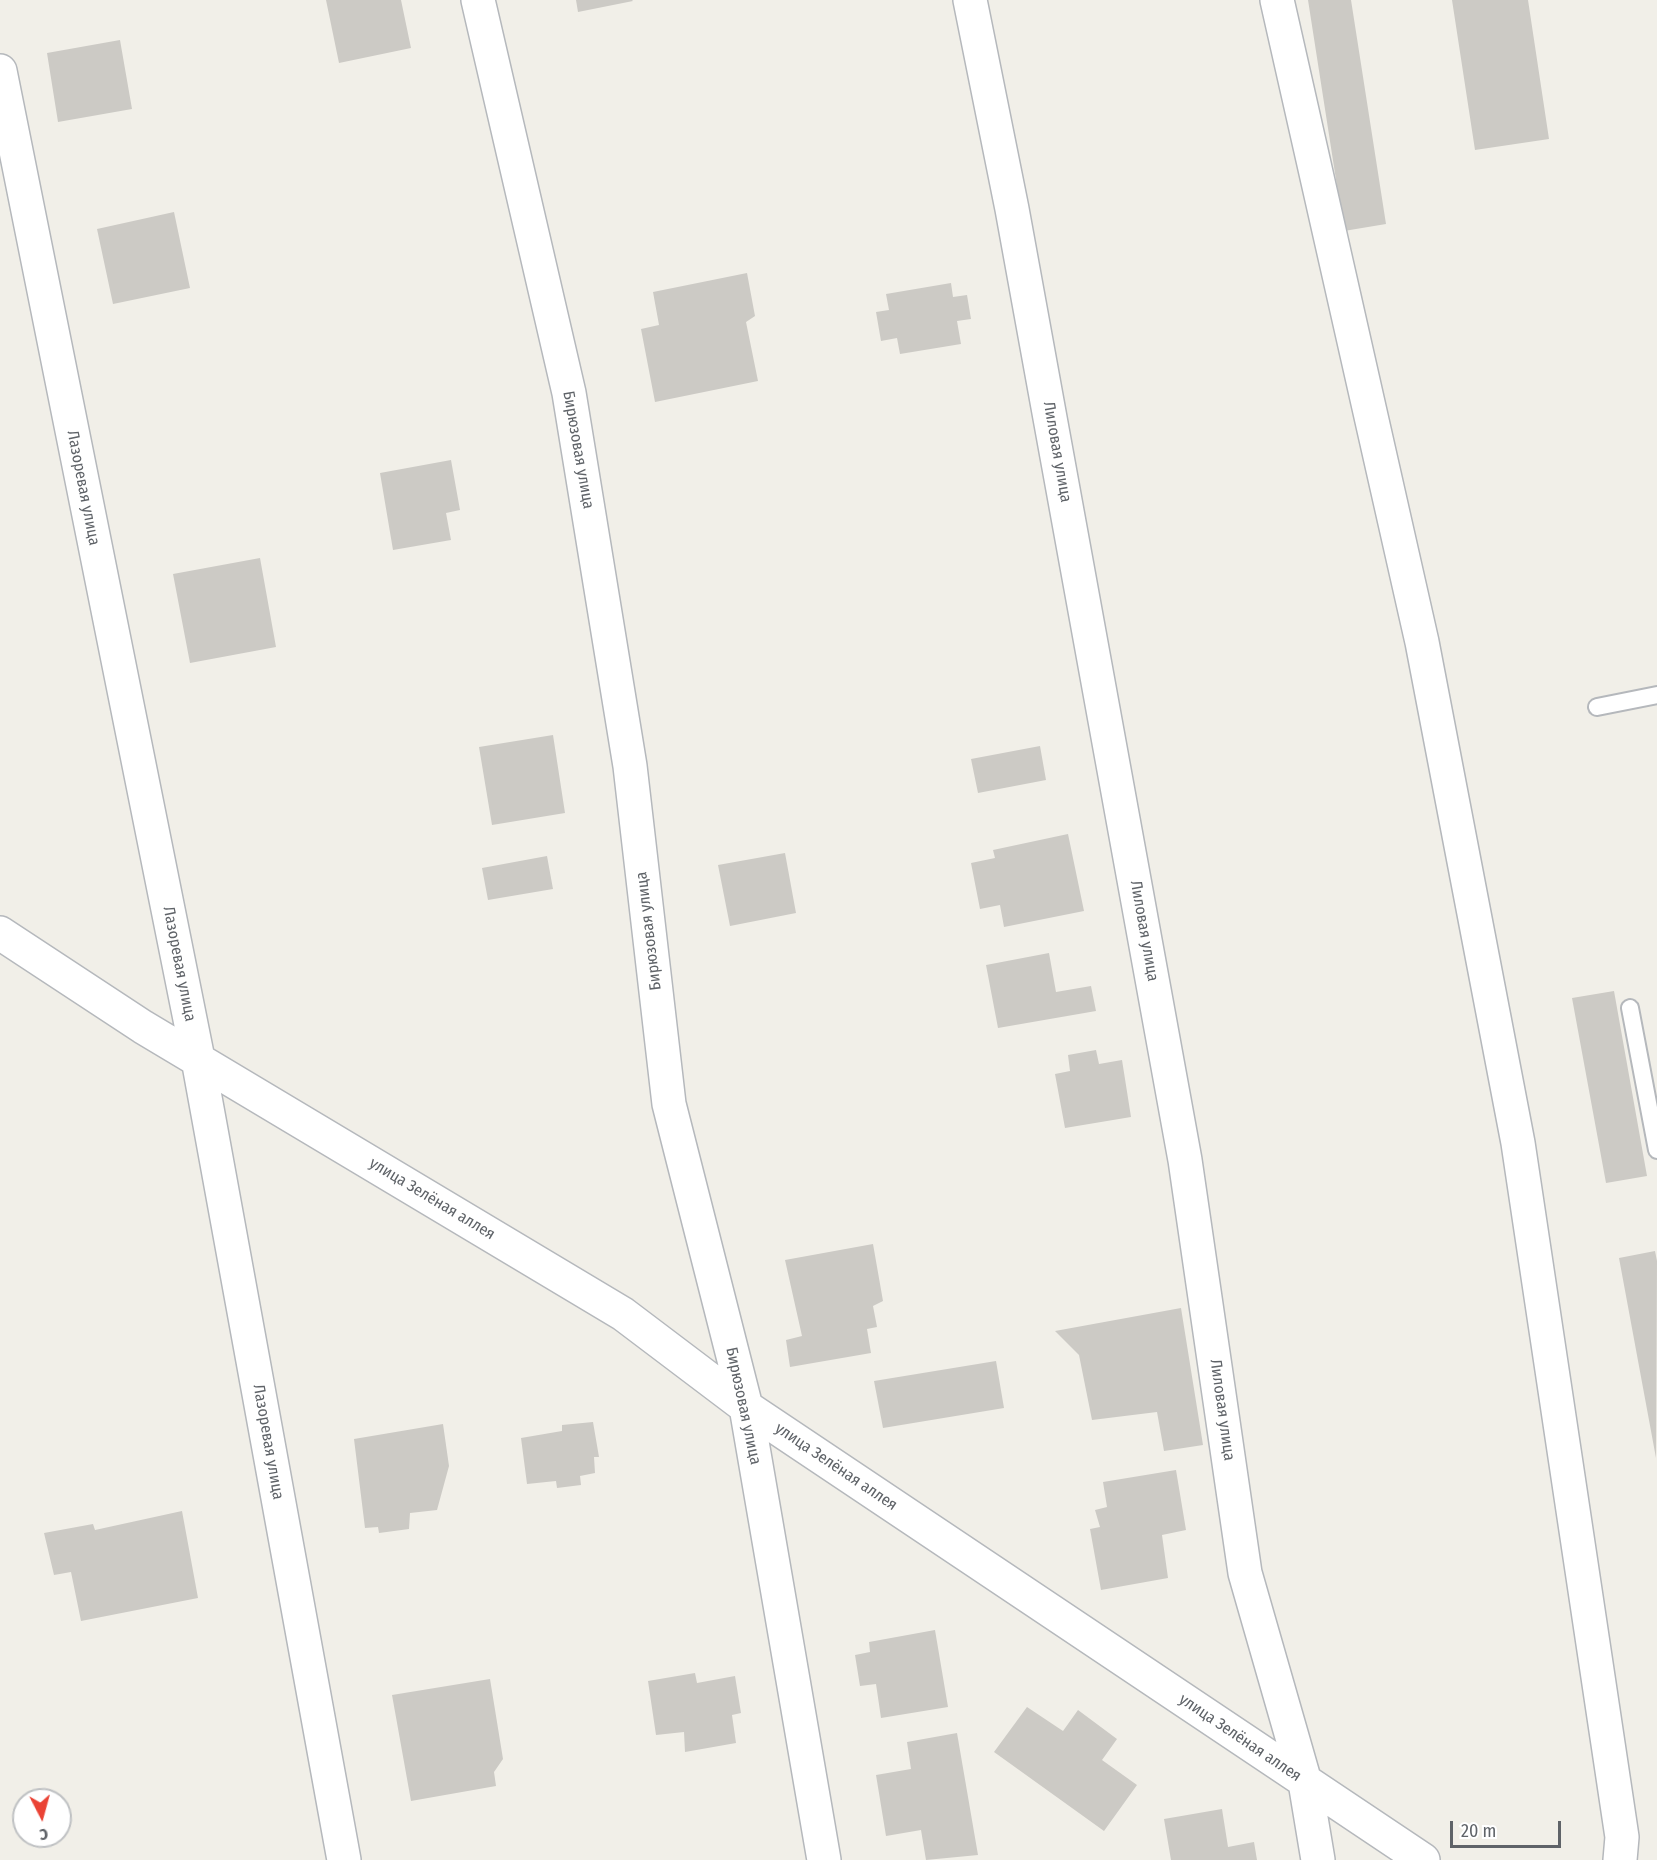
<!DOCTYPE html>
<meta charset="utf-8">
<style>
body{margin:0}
#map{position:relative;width:1657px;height:1860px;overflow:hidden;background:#f1efe8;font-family:"Fira Sans Condensed",sans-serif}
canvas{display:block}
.north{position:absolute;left:12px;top:1788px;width:60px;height:60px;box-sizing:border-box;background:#fff;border:2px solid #bfc1c3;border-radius:50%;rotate:174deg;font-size:16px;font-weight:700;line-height:24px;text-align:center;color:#5f6368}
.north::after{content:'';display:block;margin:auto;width:21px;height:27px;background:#ea4335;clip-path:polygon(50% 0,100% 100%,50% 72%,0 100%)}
.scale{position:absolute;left:1450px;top:1821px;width:111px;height:27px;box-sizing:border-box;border:3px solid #5f6368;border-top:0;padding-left:8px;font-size:18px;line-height:21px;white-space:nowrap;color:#5f6368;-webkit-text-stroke:4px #fff;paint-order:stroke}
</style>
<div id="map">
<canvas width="1657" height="1860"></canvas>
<div class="north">С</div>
<div class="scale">20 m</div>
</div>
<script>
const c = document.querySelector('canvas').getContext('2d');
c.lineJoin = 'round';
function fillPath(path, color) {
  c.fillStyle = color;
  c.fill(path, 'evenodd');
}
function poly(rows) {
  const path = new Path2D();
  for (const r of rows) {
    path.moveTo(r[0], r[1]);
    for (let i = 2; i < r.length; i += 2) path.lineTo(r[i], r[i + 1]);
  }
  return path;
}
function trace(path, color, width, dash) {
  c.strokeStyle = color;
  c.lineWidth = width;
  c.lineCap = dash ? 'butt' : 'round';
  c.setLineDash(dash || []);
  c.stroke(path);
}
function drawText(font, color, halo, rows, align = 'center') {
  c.font = font + ' "Fira Sans Condensed",sans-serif';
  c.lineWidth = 6;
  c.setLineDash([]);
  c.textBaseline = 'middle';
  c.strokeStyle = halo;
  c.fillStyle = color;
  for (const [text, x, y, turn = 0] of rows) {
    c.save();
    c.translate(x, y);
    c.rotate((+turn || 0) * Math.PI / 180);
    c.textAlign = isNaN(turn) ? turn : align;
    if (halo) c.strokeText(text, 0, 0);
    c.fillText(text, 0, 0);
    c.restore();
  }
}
fillPath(poly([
 [326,0,401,0,411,48,339,63],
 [576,0,632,0,633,1,578,12],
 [1308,0,1351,0,1386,224,1344,231],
 [1452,0,1528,0,1549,139,1475,150],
 [120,40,132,109,58,122,47,53],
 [174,212,190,288,113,304,97,229],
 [747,273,755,316,746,322,758,381,655,402,641,329,659,325,653,292],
 [951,283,953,297,967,295,971,319,957,321,961,344,900,354,897,338,881,341,876,312,889,310,886,294],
 [451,460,460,510,446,513,451,540,393,550,380,473],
 [260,558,276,647,190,663,173,574],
 [553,735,565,813,492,825,479,747],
 [1040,746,1046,780,978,793,971,759],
 [1068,834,1084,911,1004,927,1000,905,980,909,971,863,995,858,993,850],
 [785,853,796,913,730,926,718,865],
 [547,856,553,889,488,900,482,868],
 [1049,953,1056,992,1091,986,1096,1011,998,1028,986,965],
 [1614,991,1647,1176,1606,1183,1572,998],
 [1096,1050,1099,1064,1122,1060,1131,1117,1065,1128,1055,1074,1070,1071,1068,1055],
 [873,1244,883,1301,873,1306,877,1327,867,1329,871,1353,790,1367,786,1340,802,1336,785,1260],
 [1655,1251,1657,1261,1656,1458,1619,1258],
 [1181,1308,1203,1445,1164,1451,1157,1412,1092,1420,1079,1355,1055,1331],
 [996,1361,1004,1408,883,1428,874,1381],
 [593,1422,599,1457,594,1457,595,1473,580,1476,581,1485,557,1488,556,1481,527,1484,521,1438,562,1431,562,1425],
 [443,1424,449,1466,437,1510,410,1513,409,1529,379,1533,378,1527,365,1528,354,1439],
 [1176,1470,1186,1530,1162,1535,1168,1578,1101,1590,1090,1529,1100,1527,1095,1510,1107,1507,1103,1482],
 [182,1511,198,1598,81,1621,71,1572,54,1575,44,1533,93,1524,95,1530],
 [935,1630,948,1707,881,1718,876,1684,860,1686,855,1655,870,1652,869,1642],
 [695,1673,697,1683,735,1676,741,1713,732,1715,736,1743,685,1752,684,1732,656,1735,648,1681],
 [490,1679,503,1759,494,1772,496,1786,411,1801,392,1695],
 [1027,1707,1063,1731,1078,1710,1117,1739,1102,1760,1137,1785,1104,1831,994,1752],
 [957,1733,978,1855,926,1860,921,1830,886,1836,876,1775,911,1769,907,1742],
 [1222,1809,1228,1847,1254,1842,1257,1860,1171,1860,1164,1819]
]), '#cccac5');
const service = poly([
 [1597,707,1657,695],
 [1630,1008,1657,1150]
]);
const minor = poly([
 [478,0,569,393,630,766,669,1104,746,1407,824,1860],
 [970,0,1012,209,1185,1160,1245,1573,1305,1782,1318,1860],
 [1277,0,1422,642,1518,1143,1622,1837,1620,1860],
 [0,71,198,1059,344,1860],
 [0,933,143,1027,623,1314,746,1407,1423,1860]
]);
trace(service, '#b5b8bc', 20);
trace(minor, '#b5b8bc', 36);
trace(service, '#fff', 16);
trace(minor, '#fff', 33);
drawText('16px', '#5f6368', '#fff', [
 ["Бирюзовая улица",578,450,80],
 ["Лиловая улица",1057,452,80],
 ["Лазоревая улица",83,488,79],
 ["Бирюзовая улица",649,931,-97],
 ["Лиловая улица",1144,931,80],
 ["Лазоревая улица",179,964,79],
 ["улица Зелёная аллея",432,1199,31],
 ["Бирюзовая улица",743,1406,78],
 ["Лиловая улица",1222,1410,82],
 ["Лазоревая улица",268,1442,80],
 ["улица Зелёная аллея",836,1467,34],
 ["улица Зелёная аллея",1240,1738,34]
]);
</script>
